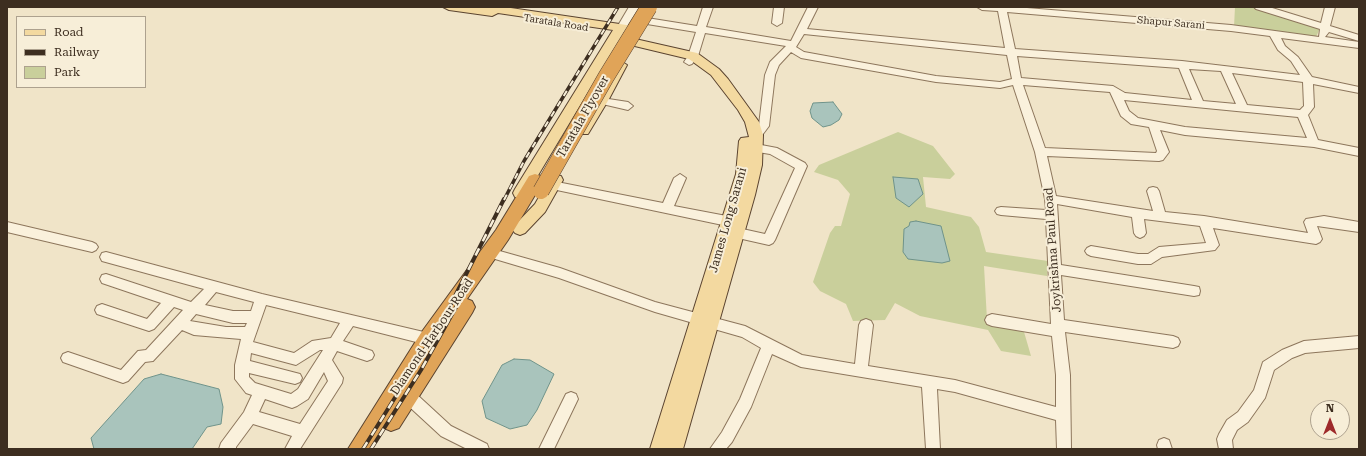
<!DOCTYPE html>
<style>
body{margin:0}
#map{position:relative;width:1366px;height:456px;overflow:hidden;background:#f0e4c8;font-family:"Roboto Serif",serif}
canvas{display:block}
.frame{position:absolute;inset:0;border:8px solid #3d2e20;pointer-events:none}
.legend{position:absolute;left:16px;top:16px;width:130px;height:72px;box-sizing:border-box;background:#f7eed8;border:1px solid #ada18e;margin:0;padding:5px 7px;list-style:none;font-size:12px;color:#3d2e20}
.legend li{display:flex;align-items:center;gap:8px;height:20px}
.legend b{width:20px;border:1px solid #ada18e}
.north{position:absolute;left:1310px;top:400px;width:40px;height:40px;box-sizing:border-box;background:#f7eed8;border:1px solid #ada18e;border-radius:50%;rotate:0deg;font-size:11px;font-weight:700;line-height:16px;text-align:center;color:#3d2e20}
.north::after{content:'';display:block;margin:auto;width:14px;height:18px;background:#9e2a2b;clip-path:polygon(50% 0,100% 100%,50% 72%,0 100%)}
</style>
<div id="map">
<canvas width="1366" height="456"></canvas>
<div class="frame"></div>
<ul class="legend">
<li><b style="height:5px;background:#f3d9a0"></b>Road</li>
<li><b style="height:5px;background:#3d2e20"></b>Railway</li>
<li><b style="height:11px;background:#c9cf9b"></b>Park</li>
</ul>
<div class="north">N</div>
</div>
<script>
const c = document.querySelector('canvas').getContext('2d');
c.lineJoin = 'round';
function fillPath(path, color) {
  c.fillStyle = color;
  c.fill(path, 'evenodd');
}
function poly(rows) {
  const path = new Path2D();
  for (const r of rows) {
    path.moveTo(r[0], r[1]);
    for (let i = 2; i < r.length; i += 2) path.lineTo(r[i], r[i + 1]);
  }
  return path;
}
function trace(path, color, width, dash) {
  c.strokeStyle = color;
  c.lineWidth = width;
  c.lineCap = dash ? 'butt' : 'round';
  c.setLineDash(dash || []);
  c.stroke(path);
}
function drawText(font, color, halo, rows, align = 'center') {
  c.font = font + ' "Roboto Serif",serif';
  c.lineWidth = 4;
  c.setLineDash([]);
  c.textBaseline = 'middle';
  c.strokeStyle = halo;
  c.fillStyle = color;
  for (const [text, x, y, turn = 0] of rows) {
    c.save();
    c.translate(x, y);
    c.rotate((+turn || 0) * Math.PI / 180);
    c.textAlign = isNaN(turn) ? turn : align;
    if (halo) c.strokeText(text, 0, 0);
    c.fillText(text, 0, 0);
    c.restore();
  }
}
fillPath(poly([
 [1235,7,1255,7,1320,28,1316,37,1234,27],
 [898,132,933,146,955,174,950,179,923,177,926,207,971,217,979,227,986,252,1048,261,1047,276,984,266,987,320,1022,325,1031,356,1001,351,988,330,920,316,895,303,885,320,853,321,846,304,820,291,813,282,830,233,835,226,841,226,850,194,838,180,814,172,819,165]
]), '#c9cf9b');
const water = poly([
 [833,102,842,114,839,120,831,125,823,127,812,118,810,111,813,103,833,102],
 [893,177,918,179,923,194,909,207,896,198,893,177],
 [916,221,941,226,950,261,942,263,908,259,903,252,904,229,909,226,910,222,916,221],
 [514,359,530,360,554,374,537,410,527,425,510,429,486,418,482,401,502,365,514,359],
 [161,374,219,389,223,407,221,424,207,427,192,449,94,449,91,438,144,379,161,374]
]);
fillPath(water, '#a9c4bc');
trace(water, '#6f938a', 1);
const minor = poly([
 [629,7,639,7,624,31,618,31,616,29,629,7],
 [703,7,713,7,706,27,791,41,808,7,818,7,807,29,1005,48,998,11,982,10,977,7,1015,7,1231,25,1319,37,1320,29,1256,9,1254,7,1269,7,1321,23,1325,7,1335,7,1330,26,1359,35,1359,41,1329,32,1325,37,1359,42,1359,48,1281,38,1285,46,1298,57,1312,77,1359,87,1359,93,1313,84,1314,107,1308,115,1318,140,1359,148,1359,156,1314,147,1185,135,1160,130,1169,152,1163,160,1159,161,1047,156,1056,196,1153,211,1147,191,1149,188,1153,187,1157,188,1159,191,1165,212,1204,216,1308,233,1304,222,1306,219,1324,216,1359,222,1359,232,1317,226,1322,239,1320,242,1316,244,1213,228,1219,245,1215,250,1162,257,1151,264,1138,264,1091,256,1087,254,1085,251,1087,248,1091,246,1138,254,1148,254,1159,247,1206,243,1200,226,1144,219,1146,233,1144,236,1140,238,1136,236,1134,233,1132,217,1057,204,1061,265,1194,286,1199,287,1200,291,1199,295,1194,296,1061,275,1064,320,1173,336,1178,338,1180,342,1178,346,1173,348,1065,332,1070,375,1071,449,1057,449,1056,420,955,392,937,389,940,449,926,449,922,387,801,367,772,354,751,407,732,442,726,449,710,449,722,432,740,399,761,348,742,337,655,312,559,278,485,256,483,253,485,250,489,248,560,268,655,302,745,326,802,355,855,364,859,325,861,321,866,319,871,321,873,325,868,366,955,380,1056,407,1056,375,1052,336,992,326,987,324,985,320,987,316,992,314,1051,324,1046,219,1001,215,997,214,995,211,997,208,1001,207,1046,210,1045,199,1035,152,1013,85,1000,88,936,82,801,58,791,52,779,65,775,75,769,126,760,138,756,139,751,135,759,125,765,75,770,62,786,46,705,33,698,56,692,64,689,65,684,62,688,56,696,32,647,24,642,21,647,18,697,26,703,7],
 [1007,12,1231,31,1270,36,1278,50,1291,61,1300,75,1182,61,1015,49,1007,12],
 [804,34,1007,55,1012,79,1000,82,936,76,804,52,796,47,804,34],
 [1017,56,1179,68,1192,100,1125,93,1113,86,1021,78,1017,56],
 [1189,69,1221,71,1236,104,1203,101,1189,69],
 [1232,73,1303,82,1304,106,1300,110,1247,105,1232,73],
 [1023,85,1110,92,1121,116,1131,124,1149,127,1157,151,1156,153,1045,148,1023,85],
 [1124,100,1298,117,1307,138,1185,127,1138,118,1129,111,1124,100],
 [774,7,784,7,782,23,777,26,772,23,774,7],
 [602,98,628,102,633,106,628,110,598,103,597,101,602,98],
 [756,144,777,148,805,163,807,166,775,240,773,243,769,245,738,238,734,236,732,233,734,230,738,228,765,234,795,168,770,154,752,151,751,148,756,144],
 [680,174,686,178,674,206,737,218,741,220,743,223,741,226,737,228,552,189,548,188,546,185,548,182,552,181,663,203,674,178,680,174],
 [7,222,92,242,96,244,98,247,96,250,92,252,7,232,7,222],
 [106,252,262,294,428,333,433,335,435,339,433,343,428,345,353,326,343,341,372,351,374,355,372,359,367,361,337,351,332,360,343,378,342,383,300,449,285,449,292,436,253,424,236,447,236,449,219,449,221,443,244,412,252,395,246,393,235,379,235,365,241,339,194,335,182,330,153,361,145,362,128,381,123,383,63,362,61,358,63,354,68,352,121,370,138,351,146,350,183,310,174,307,154,329,149,331,97,314,95,310,97,306,102,304,147,319,161,303,102,283,100,279,102,275,106,274,191,302,204,289,102,261,100,257,102,253,106,252],
 [216,292,254,302,251,311,233,311,205,305,216,292],
 [266,305,340,323,331,338,312,341,294,353,253,342,266,305],
 [196,314,233,323,247,323,245,327,226,327,190,321,196,314],
 [320,350,323,350,298,389,291,394,255,383,249,377,249,373,295,384,300,382,302,378,300,374,250,361,251,353,296,365,320,350],
 [324,372,328,381,300,424,259,412,265,399,292,408,297,406,308,399,324,372],
 [1359,336,1359,348,1305,353,1292,358,1274,370,1265,398,1248,422,1237,430,1232,440,1233,449,1219,449,1217,439,1219,434,1227,420,1238,412,1254,390,1263,362,1282,350,1304,341,1359,336],
 [408,390,413,391,451,426,487,444,489,449,467,449,441,436,403,401,401,396,403,391,408,390],
 [571,392,576,394,578,399,554,449,539,449,566,394,571,392],
 [1164,438,1169,440,1172,449,1158,449,1157,445,1159,440,1164,438]
]);
const major = poly([
 [443,7,504,7,640,27,642,30,640,33,624,32,622,36,697,53,719,69,728,79,759,122,763,135,762,165,755,195,683,449,650,449,736,174,739,141,741,138,749,137,745,122,738,110,711,75,689,59,618,42,525,197,520,198,515,197,513,193,515,189,613,30,498,13,492,16,449,10,443,7],
 [621,61,627,65,609,99,588,134,578,134,576,131,615,65,621,61],
 [556,175,561,176,563,180,545,212,525,233,520,235,515,233,512,229,515,225,535,204,551,176,556,175]
]);
const highway = poly([
 [535,174,541,176,544,180,508,240,467,299,472,301,475,307,472,313,399,428,391,431,384,428,371,449,348,449,421,333,496,230,529,176,535,174]
]);
trace(minor, '#8d765c', 2);
trace(major, '#5b4430', 2);
trace(highway, '#5b4430', 2);
fillPath(minor, '#faf1dc');
fillPath(major, '#f3d9a0');
fillPath(highway, '#e0a458');
const railFar1 = poly([
 [504,200,524,161,618,7]
]);
const rail = poly([
 [363,449,442,322,504,199],
 [371,449,421,370,470,282]
]);
trace(railFar1, '#3d2e20', 3.5);
trace(rail, '#3d2e20', 4);
trace(railFar1, '#f7eed8', 2, [6]);
trace(rail, '#f7eed8', 2.5, [8]);
const highwayBridge = poly([
 [541,191,606,77,649,7]
]);
trace(highwayBridge, '#5b4430', 17, []);
trace(highwayBridge, '#e0a458', 16);
drawText('10px', '#3d2e20', '#f7eed8', [
 ["Taratala Road",556,23,9],
 ["Shapur Sarani",1171,23,5]
]);
drawText('12px', '#3d2e20', '#f7eed8', [
 ["Taratala Flyover",583,117,-60],
 ["James Long Sarani",728,220,-74],
 ["Joykrishna Paul Road",1053,250,-94],
 ["Diamond Harbour Road",432,337,-56]
]);
</script>
